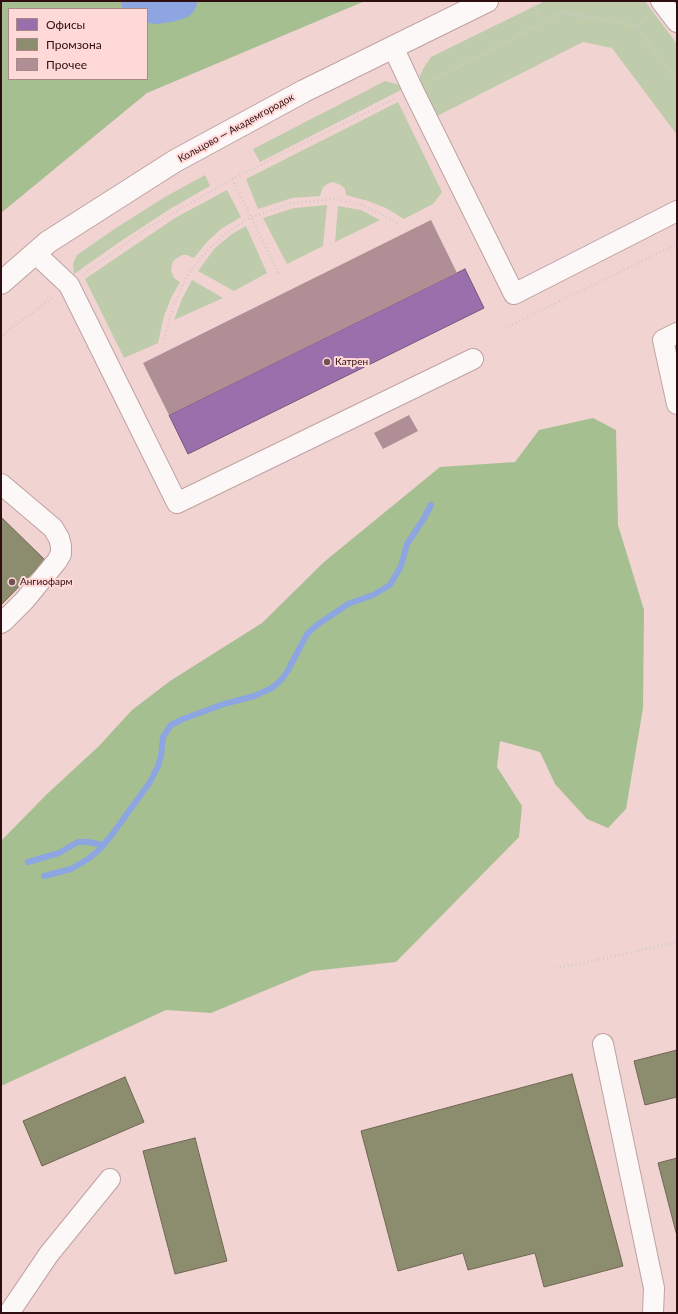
<!DOCTYPE html>
<meta charset="utf-8">
<style>
body{margin:0}
#map{position:relative;width:678px;height:1314px;overflow:hidden;background:#f1d3d2;font-family:Lato,sans-serif}
canvas{display:block}
.frame{position:absolute;inset:0;border:2px solid #2e0e0f;pointer-events:none}
.legend{position:absolute;left:8px;top:8px;width:140px;height:72px;box-sizing:border-box;background:#ffd9d8;border:1px solid #ab8888;margin:0;padding:5px 7px;list-style:none;font-size:12px;color:#2e0e0f}
.legend li{display:flex;align-items:center;gap:8px;height:20px}
.legend b{width:20px;border:1px solid #ab8888}
</style>
<div id="map">
<canvas width="678" height="1314"></canvas>
<div class="frame"></div>
<ul class="legend">
<li><b style="height:11px;background:#9970ab"></b>Офисы</li>
<li><b style="height:11px;background:#8c8c6e"></b>Промзона</li>
<li><b style="height:11px;background:#af8e95"></b>Прочее</li>
</ul>
</div>
<script>
const c = document.querySelector('canvas').getContext('2d');
c.lineJoin = 'round';
function fillPath(path, color) {
  c.fillStyle = color;
  c.fill(path, 'evenodd');
}
function poly(rows) {
  const path = new Path2D();
  for (const r of rows) {
    path.moveTo(r[0], r[1]);
    for (let i = 2; i < r.length; i += 2) path.lineTo(r[i], r[i + 1]);
  }
  return path;
}
function trace(path, color, width, dash) {
  c.strokeStyle = color;
  c.lineWidth = width;
  c.lineCap = dash ? 'butt' : 'round';
  c.setLineDash(dash || []);
  c.stroke(path);
}
function drawText(font, color, halo, rows, align = 'center') {
  c.font = font + ' Lato,sans-serif';
  c.lineWidth = 4;
  c.setLineDash([]);
  c.textBaseline = 'middle';
  c.strokeStyle = halo;
  c.fillStyle = color;
  for (const [text, x, y, turn = 0] of rows) {
    c.save();
    c.translate(x, y);
    c.rotate((+turn || 0) * Math.PI / 180);
    c.textAlign = isNaN(turn) ? turn : align;
    if (halo) c.strokeText(text, 0, 0);
    c.fillText(text, 0, 0);
    c.restore();
  }
}
fillPath(poly([
 [545,1,645,1,677,44,677,135,612,48,583,42,437,116,420,83,420,76,423,69,431,57],
 [385,81,397,84,403,89,260,162,253,149],
 [398,102,442,192,433,204,404,219,386,208,368,201,346,195,345,189,341,185,333,182,329,183,323,187,320,196,292,198,258,209,246,179],
 [205,175,210,186,170,209,121,241,74,274,73,264,77,255,116,228,165,197],
 [227,190,241,217,221,229,206,243,194,258,187,255,182,255,174,260,172,264,171,270,174,278,180,282,171,298,164,316,158,343,124,358,85,279,175,218],
 [327,205,323,246,287,264,263,218,294,208],
 [338,206,361,210,380,220,335,242],
 [246,226,267,273,234,291,198,271,215,248,232,234],
 [192,280,223,298,174,320,182,299]
]), '#beccab');
fillPath(poly([
 [1,1,365,1,147,93,1,213],
 [9,9,147,9,147,79,9,79],
 [593,418,616,430,618,525,644,610,643,708,626,809,608,828,587,819,555,784,540,752,500,741,497,767,522,806,519,837,396,962,312,971,211,1013,166,1010,1,1086,1,841,47,794,99,746,132,710,170,681,262,623,324,562,440,467,515,462,539,430]
]), '#a6bf91');
const offices = poly([
 [465,269,484,308,188,454,169,415,465,269]
]);
fillPath(offices, '#9970ab');
trace(offices, '#79537c', 1);
const industry = poly([
 [1,517,45,560,1,605,1,517],
 [677,1050,677,1097,645,1105,634,1061,677,1050],
 [572,1074,623,1266,544,1287,535,1253,468,1270,463,1253,398,1271,361,1131,572,1074],
 [125,1077,144,1122,42,1166,23,1121,125,1077],
 [195,1138,227,1261,175,1274,143,1151,195,1138],
 [677,1158,677,1236,658,1163,677,1158]
]);
fillPath(industry, '#8c8c6e');
trace(industry, '#706652', 1);
trace(poly([
 [28,862,59,853,78,842,88,842,104,845],
 [44,876,71,869,88,859,99,850,111,836,150,782,158,766,161,756,163,737,171,725,183,719,224,704,254,696,272,688,281,680,287,672,307,634,317,625,348,604,373,595,390,585,401,566,407,544,423,520,431,505]
]), '#8da6e1', 6);
trace(poly([
 [139,1,156,6,170,4,179,1]
]), '#8da6e1', 36);
fillPath(poly([
 [431,220,457,273,169,415,143,363],
 [409,415,418,431,383,449,374,433]
]), '#af8e95');
const minor = poly([
 [661,1,677,22],
 [393,47,413,90,514,294,677,211],
 [35,253,69,285,177,503,473,359],
 [677,333,663,340,677,404],
 [1,484,53,528,59,538,61,546,61,554,57,561,24,601,4,621,1,623],
 [603,1044,654,1288,653,1313],
 [9,1313,49,1254,110,1179]
]);
const major = poly([
 [1,283,48,242,175,161,304,91,487,1]
]);
trace(minor, '#bea2a1', 22);
trace(major, '#bea2a1', 24);
trace(poly([
 [531,1,543,22],
 [636,26,677,82],
 [431,81,564,12,636,26,648,17],
 [232,179,279,274],
 [84,274,146,229,232,179,396,98],
 [505,328,677,244],
 [1,338,10,329,53,297],
 [164,339,173,307,187,276,201,257,226,233,251,217,293,203,334,199,362,205,391,219,398,224],
 [556,968,598,960,677,942]
]), '#d3caca', 2.5, [1, 3]);
trace(minor, '#fdf8f8', 20);
trace(major, '#fdf8f8', 22);
for (const [x, y, r, color] of [
 [327,362,4,"#725353"],
 [12,582,4,"#725353"]
]) {
  const dot = new Path2D();
  dot.arc(x, y, r, 0, 2 * Math.PI);
  c.fillStyle = color;
  c.fill(dot);
  trace(dot, '#ffd9d8', 1.5);
}
drawText('10px', '#2e0e0f', '#ffd9d8', [
 ["Кольцово — Академгородок",236,128,-29]
]);
drawText('10px', '#2e0e0f', '#ffd9d8', [
 ["Катрен",335,362],
 ["Ангиофарм",20,582]
], 'left');
</script>
